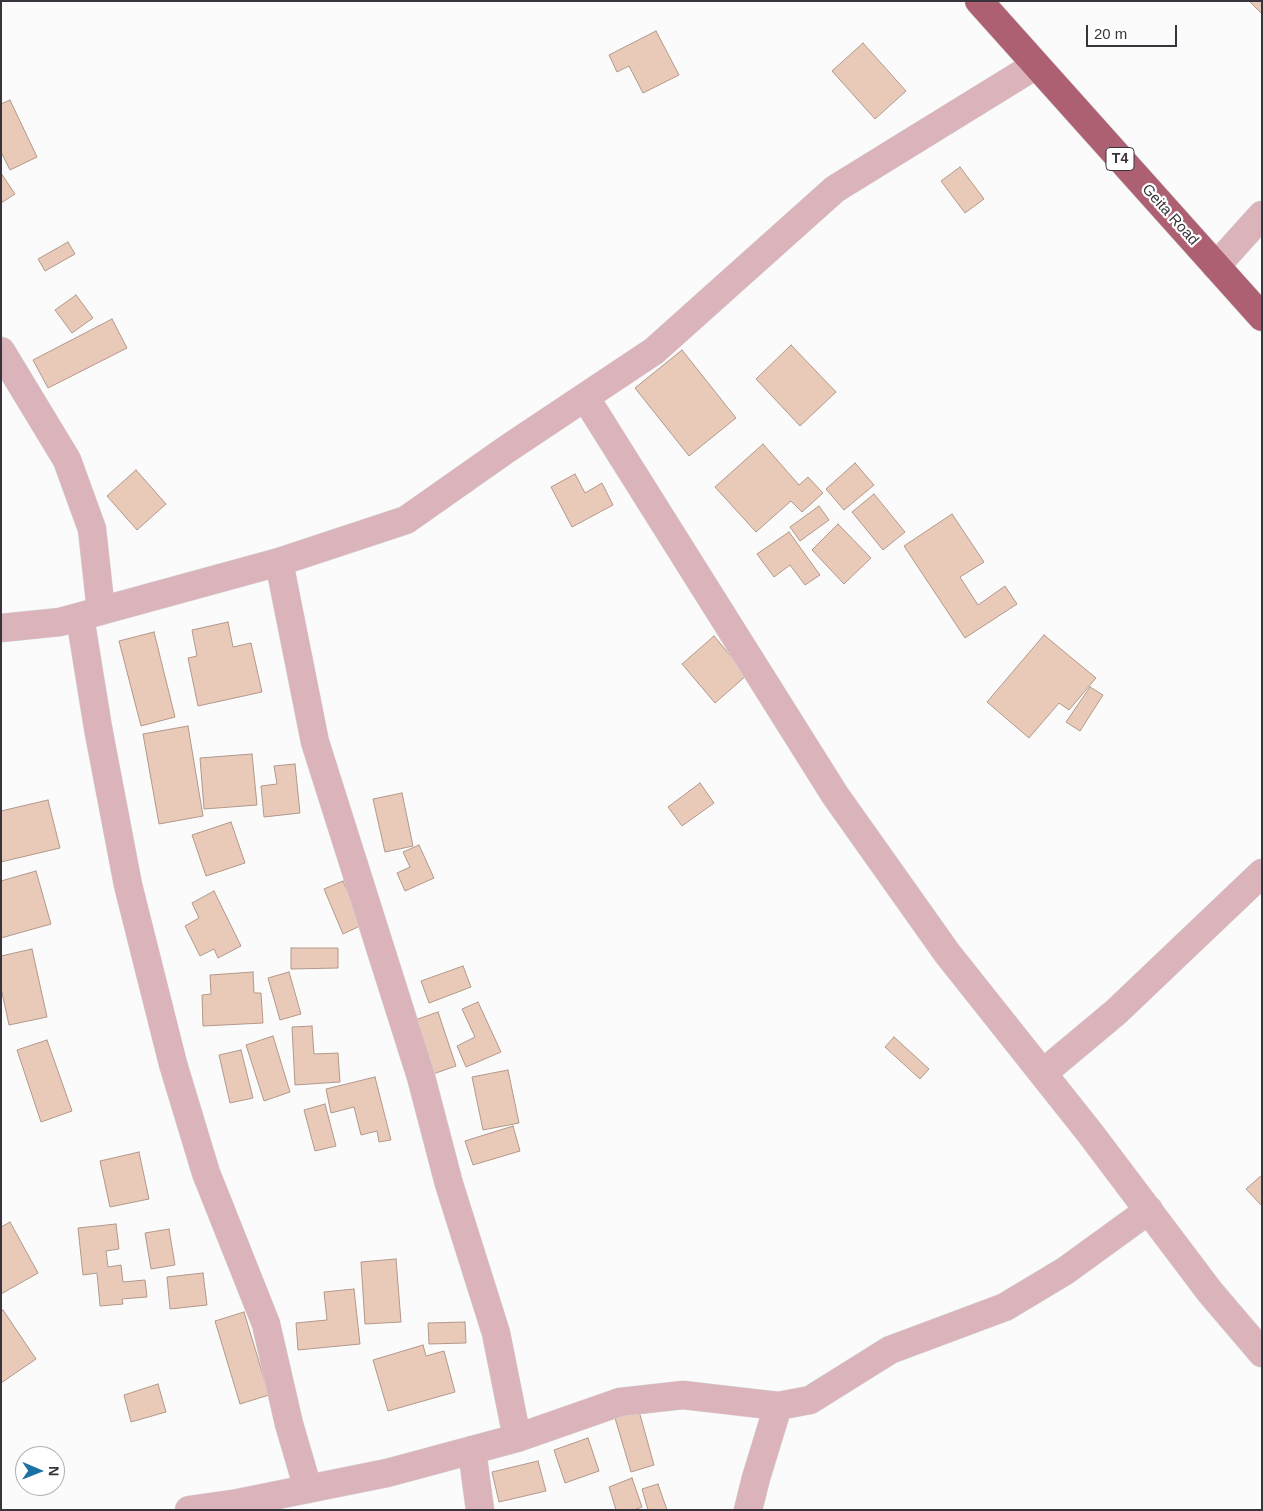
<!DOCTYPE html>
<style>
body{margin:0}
#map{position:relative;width:1263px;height:1511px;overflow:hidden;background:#fbfbfb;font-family:Arial,sans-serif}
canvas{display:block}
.frame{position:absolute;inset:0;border:2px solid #39333c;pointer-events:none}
.north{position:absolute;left:15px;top:1446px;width:50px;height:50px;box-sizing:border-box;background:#fff;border:1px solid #b0adb1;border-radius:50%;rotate:91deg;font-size:14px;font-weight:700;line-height:20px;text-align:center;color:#39333c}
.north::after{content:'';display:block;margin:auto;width:18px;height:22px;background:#1a72a2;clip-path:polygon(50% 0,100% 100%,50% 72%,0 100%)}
.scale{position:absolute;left:1086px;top:25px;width:91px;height:22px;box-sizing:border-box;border:2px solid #39333c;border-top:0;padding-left:6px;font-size:15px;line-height:18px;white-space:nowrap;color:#39333c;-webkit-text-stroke:4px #fff;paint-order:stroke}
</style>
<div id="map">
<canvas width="1263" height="1511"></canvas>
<div class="frame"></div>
<div class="north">N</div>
<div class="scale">20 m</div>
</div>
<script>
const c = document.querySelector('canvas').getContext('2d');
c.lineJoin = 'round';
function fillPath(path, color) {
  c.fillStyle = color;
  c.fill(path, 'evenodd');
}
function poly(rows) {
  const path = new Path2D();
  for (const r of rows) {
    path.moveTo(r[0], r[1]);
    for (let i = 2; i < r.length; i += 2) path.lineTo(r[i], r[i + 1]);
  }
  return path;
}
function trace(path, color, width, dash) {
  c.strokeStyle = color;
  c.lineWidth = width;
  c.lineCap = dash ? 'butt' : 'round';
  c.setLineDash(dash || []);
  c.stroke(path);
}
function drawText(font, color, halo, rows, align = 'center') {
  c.font = font + ' Arial,sans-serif';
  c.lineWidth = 4.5;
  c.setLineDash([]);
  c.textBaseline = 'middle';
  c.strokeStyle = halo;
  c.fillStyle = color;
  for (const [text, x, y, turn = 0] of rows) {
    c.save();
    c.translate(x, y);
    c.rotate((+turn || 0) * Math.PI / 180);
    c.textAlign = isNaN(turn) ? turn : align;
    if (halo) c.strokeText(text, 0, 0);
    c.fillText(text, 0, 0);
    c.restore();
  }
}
const building = poly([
 [1249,1,1262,1,1262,14,1249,1],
 [656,31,679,75,643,93,629,66,617,72,609,55,656,31],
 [863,43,906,91,875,119,832,71,863,43],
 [10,100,37,157,10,170,1,152,1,104,10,100],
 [960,167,984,199,965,213,941,181,960,167],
 [1,173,15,194,1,203,1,173],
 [68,242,75,254,45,271,38,259,68,242],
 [76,295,93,318,72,333,55,310,76,295],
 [112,319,127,348,48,388,33,360,112,319],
 [791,345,836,392,800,426,756,379,791,345],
 [682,350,736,418,689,456,635,388,682,350],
 [763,444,799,485,808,477,823,493,802,512,791,501,756,532,715,487,763,444],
 [855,463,874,485,844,510,826,489,855,463],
 [136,470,166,504,137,530,107,496,136,470],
 [575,474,585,493,602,483,613,505,572,527,551,487,575,474],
 [874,494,905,532,883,550,852,512,874,494],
 [819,506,829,520,800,541,790,527,819,506],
 [952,514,984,562,960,577,978,605,1005,586,1017,604,965,638,904,546,952,514],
 [838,524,871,558,844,584,812,550,838,524],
 [789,532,820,575,805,585,790,565,774,577,757,554,789,532],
 [228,622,233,647,251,643,262,692,198,706,188,658,197,656,192,630,228,622],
 [154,632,175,717,141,726,119,641,154,632],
 [1044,635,1096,678,1069,710,1059,703,1029,738,987,702,1044,635],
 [714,636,747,675,715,703,682,664,714,636],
 [1090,687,1103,695,1080,731,1066,722,1090,687],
 [188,726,203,816,159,824,143,734,188,726],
 [252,754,257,805,204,809,200,758,252,754],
 [295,764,300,813,264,817,261,786,277,784,274,766,295,764],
 [700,783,714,803,682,826,668,807,700,783],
 [402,793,413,846,385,852,373,799,402,793],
 [48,800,60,848,1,862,1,811,48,800],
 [231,822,245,863,206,876,192,835,231,822],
 [419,845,434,878,405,891,397,873,410,867,403,852,419,845],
 [36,871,51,924,1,938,1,881,36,871],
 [343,881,362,925,343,934,324,889,343,881],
 [214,891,241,946,218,958,214,949,200,956,185,926,199,918,192,903,214,891],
 [291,948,338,948,338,968,291,969,291,948],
 [32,949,47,1017,9,1025,1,988,1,956,32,949],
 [463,966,471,987,429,1003,421,981,463,966],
 [253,972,254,993,261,993,263,1023,203,1026,202,995,211,994,210,975,253,972],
 [289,972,301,1014,280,1020,268,978,289,972],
 [478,1002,501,1052,466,1067,457,1046,475,1037,462,1009,478,1002],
 [438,1012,456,1066,433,1074,415,1020,438,1012],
 [312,1026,314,1054,338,1053,340,1082,295,1085,292,1027,312,1026],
 [273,1036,290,1092,264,1101,246,1045,273,1036],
 [894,1037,929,1069,920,1079,885,1047,894,1037],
 [47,1040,72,1111,41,1122,17,1050,47,1040],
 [241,1050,253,1098,230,1103,219,1055,241,1050],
 [508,1070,519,1123,483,1130,472,1077,508,1070],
 [375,1077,391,1140,379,1142,377,1131,361,1135,354,1107,331,1113,326,1089,375,1077],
 [325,1104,336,1146,315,1151,304,1110,325,1104],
 [513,1126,520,1151,473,1165,465,1141,513,1126],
 [139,1152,149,1199,110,1207,100,1161,139,1152],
 [1262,1175,1262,1206,1246,1189,1262,1175],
 [10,1222,38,1273,1,1294,1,1227,10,1222],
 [116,1224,119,1249,106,1251,108,1267,121,1265,123,1282,145,1280,147,1297,122,1299,123,1304,100,1306,97,1273,83,1275,78,1228,116,1224],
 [169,1229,175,1265,151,1269,145,1233,169,1229],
 [396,1259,401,1322,365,1324,361,1262,396,1259],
 [203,1273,207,1305,170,1309,167,1277,203,1273],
 [354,1289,360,1344,298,1350,296,1323,327,1320,324,1292,354,1289],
 [3,1310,36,1359,1,1383,1,1311,3,1310],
 [244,1312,269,1395,240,1404,215,1321,244,1312],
 [465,1322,466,1343,429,1344,428,1323,465,1322],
 [423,1345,426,1356,444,1351,455,1392,388,1411,373,1360,423,1345],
 [158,1384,166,1412,131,1422,124,1395,158,1384],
 [639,1411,654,1465,631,1472,615,1418,639,1411],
 [588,1438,599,1471,565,1483,554,1450,588,1438],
 [538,1461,546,1491,499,1502,492,1472,538,1461],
 [632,1478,642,1507,634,1510,616,1510,609,1487,632,1478],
 [658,1484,667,1510,648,1510,642,1489,658,1484]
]);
fillPath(building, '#e9cab9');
trace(building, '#b2988a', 1);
const minor = poly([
 [1216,266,1262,215],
 [1,351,67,460,92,529,101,611],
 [585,397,835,795,947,953,1090,1133,1210,1292,1262,1353],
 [279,562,315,742,421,1077,449,1184,496,1333,517,1438],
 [80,617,98,728,128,885,173,1064,206,1173,266,1324,289,1424,308,1489],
 [1,628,60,622,279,562,406,520,507,449,654,351,835,189,1036,65],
 [1043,1073,1116,1012,1262,873],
 [472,1450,480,1510],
 [189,1510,238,1503,387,1473,517,1438,620,1402,683,1395,778,1406,810,1400,890,1350,1005,1307,1065,1271,1149,1210],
 [748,1510,756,1478,778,1406]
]);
const highway = poly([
 [979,1,1262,317]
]);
trace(minor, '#d8d7d9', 29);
trace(highway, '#d8d7d9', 29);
trace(minor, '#dbb4bb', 28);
trace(highway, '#ad6072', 28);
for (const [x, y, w] of [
 [1120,159,28]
]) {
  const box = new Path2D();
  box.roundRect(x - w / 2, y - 11.5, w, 23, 4);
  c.fillStyle = '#fff';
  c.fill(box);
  trace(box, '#39333c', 1);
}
drawText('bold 14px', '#39333c', null, [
 ["T4",1120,159]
]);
drawText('15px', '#39333c', '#fff', [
 ["Geita Road",1170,215,48]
]);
</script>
